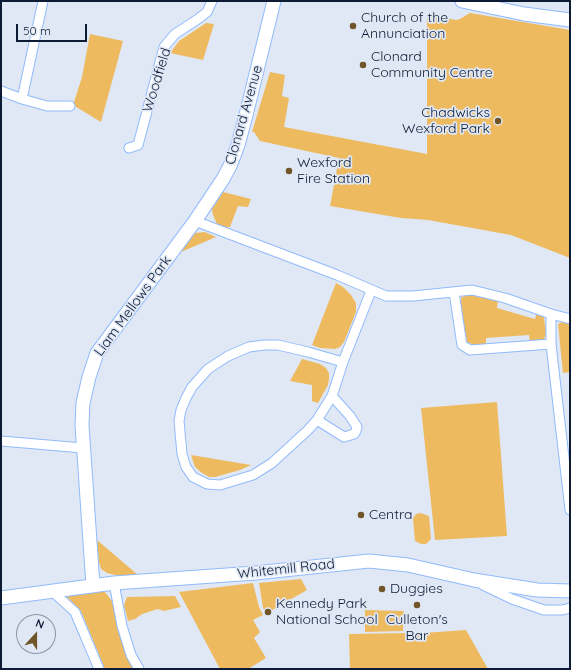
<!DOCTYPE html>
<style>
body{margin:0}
#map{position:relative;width:571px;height:670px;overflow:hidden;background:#e0e8f6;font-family:Quicksand,sans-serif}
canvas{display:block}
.frame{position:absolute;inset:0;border:2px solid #0d1c34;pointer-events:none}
.north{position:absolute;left:16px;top:614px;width:40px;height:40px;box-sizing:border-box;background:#e0e8f6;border:1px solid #8c96a8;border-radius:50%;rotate:21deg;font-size:11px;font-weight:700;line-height:16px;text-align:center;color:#0d1c34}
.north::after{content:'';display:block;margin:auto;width:14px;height:18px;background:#6f5527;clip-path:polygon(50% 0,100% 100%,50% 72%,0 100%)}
.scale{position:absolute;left:16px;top:24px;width:71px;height:18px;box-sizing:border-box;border:2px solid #0d1c34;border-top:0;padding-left:5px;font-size:12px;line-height:14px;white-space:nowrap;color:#0d1c34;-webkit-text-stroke:3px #e0e8f6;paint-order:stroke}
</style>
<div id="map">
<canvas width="571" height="670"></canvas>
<div class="frame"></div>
<div class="north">N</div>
<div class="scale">50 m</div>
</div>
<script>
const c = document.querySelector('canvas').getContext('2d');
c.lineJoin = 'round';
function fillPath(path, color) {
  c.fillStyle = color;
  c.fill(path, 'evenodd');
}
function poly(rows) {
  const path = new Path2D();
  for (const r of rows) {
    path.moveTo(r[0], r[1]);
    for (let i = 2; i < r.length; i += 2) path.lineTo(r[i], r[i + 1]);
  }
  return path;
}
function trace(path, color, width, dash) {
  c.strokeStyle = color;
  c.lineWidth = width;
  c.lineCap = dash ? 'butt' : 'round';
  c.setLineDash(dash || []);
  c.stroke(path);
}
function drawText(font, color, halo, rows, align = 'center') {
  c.font = font + ' Quicksand,sans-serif';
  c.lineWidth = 3.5;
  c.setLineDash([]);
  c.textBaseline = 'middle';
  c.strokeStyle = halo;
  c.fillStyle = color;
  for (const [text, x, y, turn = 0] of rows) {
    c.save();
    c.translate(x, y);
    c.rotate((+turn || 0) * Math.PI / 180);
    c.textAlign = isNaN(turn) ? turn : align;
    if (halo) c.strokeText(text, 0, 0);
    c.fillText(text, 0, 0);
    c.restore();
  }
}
fillPath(poly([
 [470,13,570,30,570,258,511,235,428,220,401,218,330,206,339,158,260,141,254,132,252,132,270,72,285,75,282,96,289,98,284,127,427,154,427,15,428,14,432,16,456,20,460,19],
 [206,23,214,24,203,60,170,53,179,41],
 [90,34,123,41,101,122,73,105,82,77],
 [223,192,251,199,248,207,238,206,230,227,223,227,217,224,213,215,212,209],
 [205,232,216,237,181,252,195,233],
 [336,283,343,287,351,295,356,303,356,312,344,342,340,347,335,349,320,348,312,345],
 [468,294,498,301,497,308,535,319,537,312,542,315,544,318,546,334,544,339,541,342,530,343,529,335,486,338,486,345,477,346,467,342,460,302,462,297],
 [565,321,570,322,570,372,563,373,558,324],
 [302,359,320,364,326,368,329,373,329,379,328,385,318,403,312,401,312,385,290,381],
 [497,402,507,536,435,540,421,408],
 [191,455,251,465,240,470,215,477,209,477,202,473,195,467],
 [421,513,429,516,431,539,426,544,421,544,415,541,413,518,416,514],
 [97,540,138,575,116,575,107,573,101,569,99,562],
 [301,579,307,590,267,613,263,608,259,583],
 [253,583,259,607,263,615,253,620,260,632,254,638,266,658,248,669,220,669,179,592],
 [104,591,112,601,121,639,133,669,105,669,81,611,66,596],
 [175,596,181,607,164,611,158,609,142,614,135,619,128,621,124,605,127,597],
 [365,610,404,611,403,631,365,632],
 [466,630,488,669,350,669,350,668,349,634,407,633,408,634]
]), '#edba5f');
const street = poly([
 [1,91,22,99,47,106,70,106],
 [22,99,43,1],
 [129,148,138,145,164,47,175,34,198,19,207,12,212,1],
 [195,221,337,275,386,296,413,296,472,290,505,298,551,314,570,319],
 [454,292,462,345,470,350,551,344],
 [551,314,551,344,570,510],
 [343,362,308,352,278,345,264,345,249,347,228,356,208,369,192,387,186,398,181,410,179,421,182,454,186,467,193,477,207,484,220,485,253,475,272,463,308,430,317,420,332,396,343,362,371,291],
 [317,420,344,437,354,434,356,431,357,427,350,416,332,396],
 [1,441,83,448],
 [114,583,122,626,131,655,139,669],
 [483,585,512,599,544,610,562,610,570,608],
 [53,592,75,612,99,669]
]);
const secondary = poly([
 [462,1,524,14,570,20],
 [93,586,82,425,83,403,89,377,97,353,195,221,223,179,230,166,238,145,246,115,274,1],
 [1,598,114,583,255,573,369,561,408,565,474,580,537,590,570,591]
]);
trace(street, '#91bafb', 11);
trace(secondary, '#91bafb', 15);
trace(street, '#fff', 9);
trace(secondary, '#fff', 13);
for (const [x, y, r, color] of [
 [353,26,4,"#6f5527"],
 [363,65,4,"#6f5527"],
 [498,121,4,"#6f5527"],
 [289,171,4,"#6f5527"],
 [361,515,4,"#6f5527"],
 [382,589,4,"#6f5527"],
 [417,605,4,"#6f5527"],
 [268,612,4,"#6f5527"]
]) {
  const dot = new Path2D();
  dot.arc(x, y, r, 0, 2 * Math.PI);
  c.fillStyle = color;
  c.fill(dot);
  trace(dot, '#e0e8f6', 1.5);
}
drawText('14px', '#0d1c34', '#e0e8f6', [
 ["Church of the",361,18],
 ["Annunciation",361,34],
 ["Clonard",371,57],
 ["Community Centre",371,73],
 ["Chadwicks",490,113,"right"],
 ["Wexford Park",490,129,"right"],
 ["Wexford",297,163],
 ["Fire Station",297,179],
 ["Centra",369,515],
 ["Duggies",390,589],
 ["Kennedy Park",276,604],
 ["National School",276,620],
 ["Culleton's",417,620,"center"],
 ["Bar",417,636,"center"]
], 'left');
drawText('14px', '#0d1c34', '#e0e8f6', [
 ["Woodfield",157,80,-73],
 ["Clonard Avenue",244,115,-74],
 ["Liam Mellows Park",133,306,-54],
 ["Whitemill Road",286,569,-6]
]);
</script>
